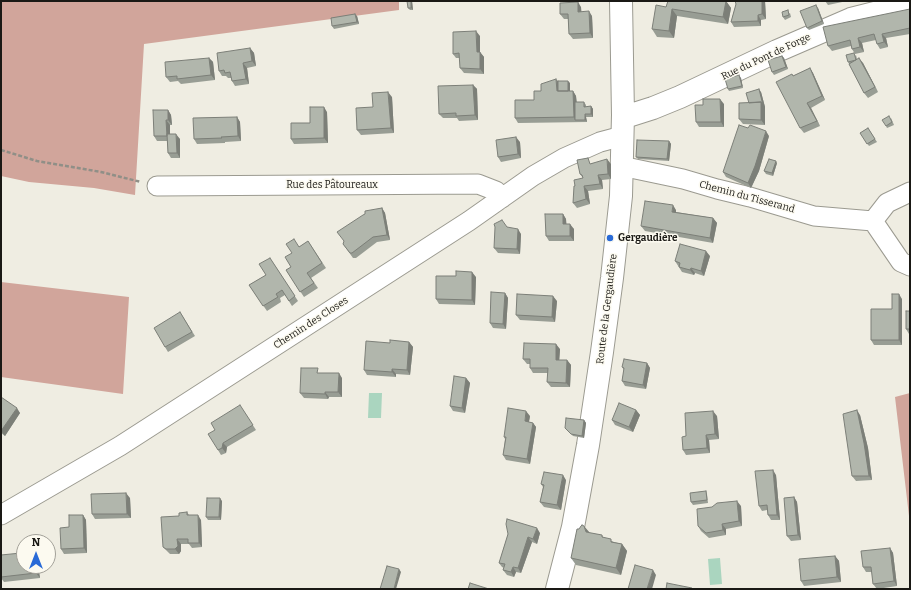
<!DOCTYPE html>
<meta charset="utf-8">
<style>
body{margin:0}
#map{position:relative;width:911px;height:590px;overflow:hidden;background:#efede2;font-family:Bitter,serif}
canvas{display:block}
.frame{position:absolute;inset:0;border:2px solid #1a1915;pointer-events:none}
.north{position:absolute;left:16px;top:534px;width:40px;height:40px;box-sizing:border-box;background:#fcfaf0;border:1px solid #a2a098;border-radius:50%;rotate:0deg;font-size:11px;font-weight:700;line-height:16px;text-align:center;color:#1a1915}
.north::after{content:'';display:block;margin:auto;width:14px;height:18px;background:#296ad7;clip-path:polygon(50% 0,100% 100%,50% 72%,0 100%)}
</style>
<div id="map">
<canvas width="911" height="590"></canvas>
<div class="frame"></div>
<div class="north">N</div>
</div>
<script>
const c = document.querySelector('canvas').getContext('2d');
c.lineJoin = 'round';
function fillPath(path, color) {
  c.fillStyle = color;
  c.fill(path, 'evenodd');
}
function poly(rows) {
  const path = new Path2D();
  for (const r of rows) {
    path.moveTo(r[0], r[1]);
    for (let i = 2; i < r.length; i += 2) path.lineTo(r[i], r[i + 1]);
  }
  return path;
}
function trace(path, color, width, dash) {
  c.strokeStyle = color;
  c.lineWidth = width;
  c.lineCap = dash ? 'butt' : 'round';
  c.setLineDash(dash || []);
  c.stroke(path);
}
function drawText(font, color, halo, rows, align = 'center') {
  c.font = font + ' Bitter,serif';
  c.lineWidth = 3;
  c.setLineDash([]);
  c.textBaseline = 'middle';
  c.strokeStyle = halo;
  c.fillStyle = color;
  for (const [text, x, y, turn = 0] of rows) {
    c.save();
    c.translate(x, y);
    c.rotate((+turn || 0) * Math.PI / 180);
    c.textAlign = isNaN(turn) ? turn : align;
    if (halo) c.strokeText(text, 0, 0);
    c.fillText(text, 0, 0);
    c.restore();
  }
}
fillPath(poly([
 [1,1,399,1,399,10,144,44,135,195,94,188,29,182,1,176],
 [1,282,129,297,123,394,1,377],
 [910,393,910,515,909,516,895,397]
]), '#d1a59b');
fillPath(poly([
 [369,393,382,393,381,418,368,418],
 [720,558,722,584,710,585,708,559]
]), '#aad5bf');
const minor = poly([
 [621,166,683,179,717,189,750,197,814,216,873,221,901,262,910,266],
 [157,186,478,184,496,191,502,198],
 [873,221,887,203,910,192],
 [1,515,120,446,469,221,533,176,564,158,600,142,615,138,622,138]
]);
const tertiary = poly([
 [623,115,631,115,653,108,680,97,777,51,851,19,910,4],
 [557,589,573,527,588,445,602,352,612,278,621,196,623,115,621,1]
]);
trace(minor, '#9b9a90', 21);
trace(tertiary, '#9b9a90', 24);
trace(poly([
 [1,150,37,161,101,172,141,182]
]), '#908f87', 2.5, [4, 2]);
trace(minor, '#fff', 19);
trace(tertiary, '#fff', 22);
fillPath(poly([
 [407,1,412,1,413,10,410,10,408,8],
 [439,1,467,1,440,2],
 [668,1,726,1,731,8,728,24,677,16,674,38,657,37,652,29,666,7],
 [735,1,765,1,766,19,761,20,761,26,734,27,731,22,736,4],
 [825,1,847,1,828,5],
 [581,7,581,12,592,16,593,38,573,39,569,34,568,19,564,19,560,14],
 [818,8,824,24,809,30,807,28],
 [910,9,910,34,886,38,888,47,880,49,877,44,876,40,862,43,864,52,855,54,852,49,851,46,832,51,828,46],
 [790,13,791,17,785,20,783,17],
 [357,16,359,24,334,29,332,26],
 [480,36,480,52,484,57,484,74,464,73,460,68,460,58,456,58,453,54],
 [250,48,254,53,256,66,247,68,249,84,235,86,232,81,231,78,228,78,226,76,222,76,219,71],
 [856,55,857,59,863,63,878,92,868,98,864,93,848,62],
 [782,56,784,58,788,69,774,75,772,72],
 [209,58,213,62,215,80,181,84,178,81,170,82,166,77],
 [810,68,813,73,825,100,811,108,820,126,804,133,800,128,793,76],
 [741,78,743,88,729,91,728,89],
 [558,81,570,83,570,91,573,91,576,96,577,102,584,102,586,105,586,107,591,106,593,109,593,117,586,117,587,122,518,123,515,118,534,100,541,91],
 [473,85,477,89,478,120,459,121,457,118,443,118,439,114],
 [761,92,765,107,765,125,743,124,739,119,749,103],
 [392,97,394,133,361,135,357,130],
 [724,104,724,127,699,127,696,122,703,105],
 [168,110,171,115,172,125,170,125,170,134,180,139,180,158,171,158,168,153,167,141,157,141,154,136],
 [327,112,328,143,294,144,291,139,310,123],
 [237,117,240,122,241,141,225,142,225,143,197,144,194,139],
 [891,118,894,125,887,128,886,126],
 [868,128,877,142,869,146,860,133],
 [769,136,759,171,751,188,726,177,723,172],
 [669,141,671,144,669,161,638,159,636,157],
 [520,142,521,158,501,162,498,157],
 [592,163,611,164,611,179,602,180,603,189,588,191,590,204,577,208,573,203,575,186,583,178,580,174],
 [777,163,773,176,766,174,764,171],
 [382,208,385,213,390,240,377,242,356,258,353,258,343,244,365,214],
 [676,210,676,212,713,218,717,223,713,243,645,231,641,226],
 [563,214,566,219,566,224,574,229,574,241,549,241,546,236],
 [507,227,521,234,520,254,498,253,494,248],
 [308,241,326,268,311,278,318,288,304,297,286,270,291,267,292,253,299,247],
 [710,256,704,276,695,273,694,275,682,272,675,261],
 [270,258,298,301,292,306,285,295,280,298,281,302,267,311,249,285,266,275],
 [456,276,476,277,475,305,439,304,436,299],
 [505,293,508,298,506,329,493,328,490,323],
 [902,299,902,345,874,345,871,340],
 [557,301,555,322,520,320,516,315],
 [910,311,910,334,909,334,906,329],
 [180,312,195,336,168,352,165,347],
 [409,342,413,347,410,375,396,374,396,377,367,375,364,370,390,343],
 [560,349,559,360,567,360,571,365,570,387,551,387,547,382,548,373,533,373,530,368,530,364,527,364,523,359],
 [647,363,650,368,646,389,625,386,622,381,624,370,622,367],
 [321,373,342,378,342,397,329,397,328,399,304,398,300,393],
 [466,378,470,383,465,413,453,411,450,406],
 [1,397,20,413,5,436,1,433],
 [243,410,256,430,227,447,226,453,221,455,218,450,215,430],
 [636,410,640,415,633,432,615,425,612,420],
 [860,415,868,448,872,480,856,481,852,476],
 [530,416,529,422,533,423,536,427,530,464,506,460,503,455,505,439,504,437],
 [717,416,719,439,709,440,710,453,686,455,683,450,686,436],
 [584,420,586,423,584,438,573,436,565,428],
 [776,475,780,520,771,520,768,515,767,510,762,511,759,506],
 [566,480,561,510,544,507,540,502,543,487,541,484],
 [706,491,707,494,708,503,693,505,691,502],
 [794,497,797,502,801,540,791,541,787,536],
 [130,498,131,518,95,519,92,514],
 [222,501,221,520,208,520,206,517],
 [741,506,742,526,726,529,726,535,709,538,701,531,698,526],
 [187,512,189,515,201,520,202,547,192,548,189,544,181,544,181,551,179,554,170,554,163,547,179,516],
 [83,515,86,520,87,553,64,554,61,549],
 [540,533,537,544,532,542,521,573,516,572,514,577,507,575,503,570,504,568,502,567,499,563,508,534],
 [589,533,602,535,603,537,614,542,622,544,627,551,621,575,576,565,571,558],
 [890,548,893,553,897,586,877,589,873,584,872,572,866,572,863,567],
 [1,555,24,566,38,566,40,578,4,582,1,578],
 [835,556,839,561,841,582,804,586,801,581]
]), '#989d94');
fillPath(poly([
 [411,1,412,1,413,10,411,8],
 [726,1,731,8,728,24,723,17],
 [762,1,765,1,766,19,762,14],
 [578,2,581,7,582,17,578,12],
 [816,5,818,8,824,24,822,21],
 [672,9,677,16,674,38,669,31],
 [589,11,592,16,593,38,590,33],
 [355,14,357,16,359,24,357,22],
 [758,15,761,20,761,26,758,21],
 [476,31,480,36,480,57,477,52],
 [882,34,886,38,888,47,884,42],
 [858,38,862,43,864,52,860,47],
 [250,48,254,53,256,66,252,61],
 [480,52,484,57,484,74,480,69],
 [782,56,784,58,788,69,786,67],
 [209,58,213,62,215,80,211,75],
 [859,58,863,63,878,92,875,87],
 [243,63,247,68,249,84,246,79],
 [810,68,813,73,825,100,822,96],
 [739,75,741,78,743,88,742,86],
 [556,79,560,84,560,94,557,91],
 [568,81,570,83,570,96,568,93],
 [473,85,477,89,478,120,475,115],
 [759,89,761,92,765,107,765,125,761,120],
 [573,91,576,96,577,120,575,120,574,117],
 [388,92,392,97,394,133,391,128],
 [720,99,724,104,724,127,721,122],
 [807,103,811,108,820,126,817,121],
 [591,106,593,109,593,117,591,114],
 [324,107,327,112,328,143,324,138],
 [168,110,171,115,172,125,168,120],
 [585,114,586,117,587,122,585,120],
 [237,117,240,122,241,141,238,136],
 [166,120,170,125,170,141,167,136],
 [766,131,769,136,759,171,751,188,748,183],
 [176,134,180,139,180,158,177,153],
 [516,137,520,142,521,158,518,154],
 [669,141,671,144,669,161,667,159],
 [607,159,611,164,611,179,608,174],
 [776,161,777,163,773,176,772,173],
 [598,175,602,180,603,189,600,184],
 [584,186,588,191,590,204,586,199],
 [673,205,676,210,676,217,672,212],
 [382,208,385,213,390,240,387,235],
 [563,214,566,219,567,229,563,224],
 [713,218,717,223,713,243,710,238],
 [570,224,574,229,574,241,570,236],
 [518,229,521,234,520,254,517,249],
 [706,251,710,256,704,276,701,271],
 [691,268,695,273,694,275,690,270],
 [472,272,476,277,475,305,472,300],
 [505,293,508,298,506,329,503,324],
 [899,294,902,299,902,345,899,340],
 [553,296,557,301,555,322,552,317],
 [409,342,413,347,410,375,407,370],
 [556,344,560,349,559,365,556,360],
 [567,360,571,365,570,387,566,383],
 [647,363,650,368,646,389,643,385],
 [392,369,396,374,396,377,392,372],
 [339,373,342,378,342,397,338,392],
 [466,378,470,383,465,413,462,408],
 [325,392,329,397,328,399,325,394],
 [17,408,20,413,5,436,1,431],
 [636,410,640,415,633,432,629,427],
 [857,410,860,415,868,448,872,480,869,476],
 [526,411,530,416,528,426,525,421],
 [713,411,717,416,719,439,715,434],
 [584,420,586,423,584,438,582,436],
 [533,423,536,427,530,464,527,459],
 [706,435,709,440,710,453,707,448],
 [223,443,227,447,226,453,222,448],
 [773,470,776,475,780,520,777,515],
 [563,475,566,480,561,510,557,505],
 [126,493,130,498,131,518,127,514],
 [794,497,797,502,801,540,798,535],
 [220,498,222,501,221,520,219,517],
 [737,501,741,506,742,526,739,521],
 [83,515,86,520,87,553,84,548],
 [198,515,201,520,202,547,199,543],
 [722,524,726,529,726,535,723,530],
 [584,526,590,533,586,532],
 [537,528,540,533,537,544,533,539],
 [528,537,532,542,521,573,518,568],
 [177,539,181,544,181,551,179,554,175,549],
 [622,544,627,551,621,575,616,568],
 [890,548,893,553,897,586,894,581],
 [835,556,839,561,841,582,837,577],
 [35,566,38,566,40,578,36,573],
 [513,567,516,572,514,577,511,572],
 [399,569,401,572,396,589,394,589],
 [653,570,656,575,652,589,647,589]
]), '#7c7f78');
const building = poly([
 [407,1,411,1,411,8,408,8,407,1],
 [668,1,726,1,723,17,672,9,669,31,652,29,656,5,666,7,668,1],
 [735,1,762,1,762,14,758,15,758,21,731,22,736,4,735,1],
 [578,2,578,12,589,11,590,33,569,34,568,14,560,14,560,3,578,2],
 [816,5,822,21,807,28,800,11,816,5],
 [910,9,910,28,882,34,884,42,877,44,874,34,858,38,860,47,852,49,850,40,828,46,823,27,910,9],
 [788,10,789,15,783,17,782,12,788,10],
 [355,14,357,22,332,26,331,18,355,14],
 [476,31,477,52,480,52,480,69,460,68,459,53,453,54,453,32,476,31],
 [250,48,252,61,243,63,246,79,232,81,230,72,225,73,224,70,219,71,217,53,250,48],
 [854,53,856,60,848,62,846,55,854,53],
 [782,56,786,67,772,72,768,60,782,56],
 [209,58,211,75,177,79,177,76,166,77,165,62,209,58],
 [859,58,875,87,864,93,849,64,859,58],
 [810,68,822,96,807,103,817,121,800,128,776,82,792,74,793,76,810,68],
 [739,75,742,86,728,89,725,79,739,75],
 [556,79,557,91,573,91,574,117,515,118,515,100,534,100,534,91,541,91,541,84,556,79],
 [558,81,568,81,568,91,558,91,558,81],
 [473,85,475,115,456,116,456,113,439,114,438,86,473,85],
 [759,89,763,105,761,102,749,103,746,93,759,89],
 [388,92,391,128,357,130,356,108,373,107,372,93,388,92],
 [703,99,720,99,721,122,696,122,695,105,703,105,703,99],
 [575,102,584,102,584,107,591,106,591,114,585,114,585,120,575,120,575,102],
 [761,102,761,120,739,119,739,103,761,102],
 [310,107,324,107,324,138,291,139,291,123,310,123,310,107],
 [153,110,168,110,168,120,166,120,167,136,154,136,153,110],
 [889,116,892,122,886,126,882,120,889,116],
 [237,117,238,136,221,137,222,138,194,139,193,118,237,117],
 [739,125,748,128,750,125,766,131,755,166,748,183,723,172,739,125],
 [868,128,875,139,867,144,860,133,868,128],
 [167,134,176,134,177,153,168,153,167,134],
 [516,137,518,154,498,157,496,140,516,137],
 [637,140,669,141,667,159,636,157,637,140],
 [588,158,590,164,607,159,608,174,598,175,600,184,584,186,586,199,573,203,574,186,575,186,574,180,583,178,582,175,580,174,577,160,588,158],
 [769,159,776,161,772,173,764,171,769,159],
 [645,201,673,205,672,212,713,218,710,238,641,226,645,201],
 [382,208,387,235,373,237,352,253,350,253,343,244,344,241,337,232,363,215,365,214,365,211,382,208],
 [545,214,563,214,563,224,570,224,570,236,546,236,545,214],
 [502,220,507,227,518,229,517,249,494,248,495,227,494,224,502,220],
 [294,239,299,247,308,241,322,263,307,273,314,283,300,292,286,270,291,267,285,257,292,253,286,244,294,239],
 [680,244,706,251,701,271,691,268,690,270,679,267,680,263,675,261,680,244],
 [270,258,295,296,289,301,282,290,276,294,278,297,263,306,249,285,266,275,259,264,270,258],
 [456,271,472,272,472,300,436,299,436,276,456,276,456,271],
 [491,292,505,293,503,324,490,323,491,292],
 [517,294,553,296,552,317,516,315,517,294],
 [892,294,899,294,899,340,871,340,871,309,892,309,892,294],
 [906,311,910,311,910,329,906,329,906,311],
 [180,312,192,332,165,347,154,328,180,312],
 [390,340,409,342,407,370,392,369,392,372,364,370,366,341,390,343,390,340],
 [524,343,556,344,556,360,567,360,566,383,547,382,548,368,530,368,530,359,523,359,524,343],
 [624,359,647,363,643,385,622,381,624,368,622,367,624,359],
 [301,368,318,368,317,373,339,373,338,392,325,392,325,394,300,393,301,368],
 [454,376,466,378,462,408,450,406,454,376],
 [1,397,17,408,1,431,1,397],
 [619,403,636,410,629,427,612,420,619,403],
 [240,405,253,425,223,443,222,448,218,450,208,434,215,430,211,423,240,405],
 [508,408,526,411,525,421,533,423,527,459,503,455,506,437,504,437,508,408],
 [857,410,864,443,869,476,852,476,843,414,857,410],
 [713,411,715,434,706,435,707,448,683,450,682,437,686,436,685,413,713,411],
 [566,418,584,420,582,436,571,434,565,428,566,418],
 [773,470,777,515,768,515,767,505,759,506,755,471,773,470],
 [544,472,563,475,557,505,540,502,544,485,541,484,544,472],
 [706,491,707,500,691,502,690,493,706,491],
 [126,493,127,514,92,514,91,494,126,493],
 [794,497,798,535,787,536,784,498,794,497],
 [207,498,220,498,219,517,206,517,207,498],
 [737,501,739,521,722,524,723,530,706,533,698,526,697,509,712,507,717,503,737,501],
 [187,512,187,515,198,515,199,543,188,543,188,539,177,539,178,546,175,549,166,549,163,547,161,517,179,516,179,513,187,512],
 [69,515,83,515,84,548,61,549,60,528,69,527,69,515],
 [507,519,537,528,533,539,528,537,518,568,513,567,511,572,503,570,505,564,499,563,508,534,506,524,507,519],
 [582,525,584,526,586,532,602,535,602,537,611,539,611,542,622,544,616,568,571,558,577,529,579,529,581,526,582,525],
 [890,548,894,581,873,584,871,567,863,567,861,551,890,548],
 [20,549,24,549,24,566,35,566,36,573,1,577,1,555,21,553,20,549],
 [835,556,837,577,801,581,799,559,835,556],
 [635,565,653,570,647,589,628,589,635,565],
 [387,566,399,569,394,589,380,589,387,566],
 [470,583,489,589,468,589,470,583],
 [667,583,692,588,692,589,666,589,667,583]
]);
fillPath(building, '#b1b6ac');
trace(building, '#7c7f78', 1);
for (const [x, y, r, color] of [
 [610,238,4,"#296ad7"]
]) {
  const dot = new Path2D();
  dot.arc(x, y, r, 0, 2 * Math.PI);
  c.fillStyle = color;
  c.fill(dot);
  trace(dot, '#fcfaf0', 1.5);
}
drawText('10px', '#1a1915', '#fcfaf0', [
 ["Rue du Pont de Forge",766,57,-25],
 ["Rue des Pâtoureaux",332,185],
 ["Chemin du Tisserand",747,197,15],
 ["Route de la Gergaudière",607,309,-83],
 ["Chemin des Closes",311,323,-33]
]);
drawText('bold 10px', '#1a1915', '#fcfaf0', [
 ["Gergaudière",618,238]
], 'left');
</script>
